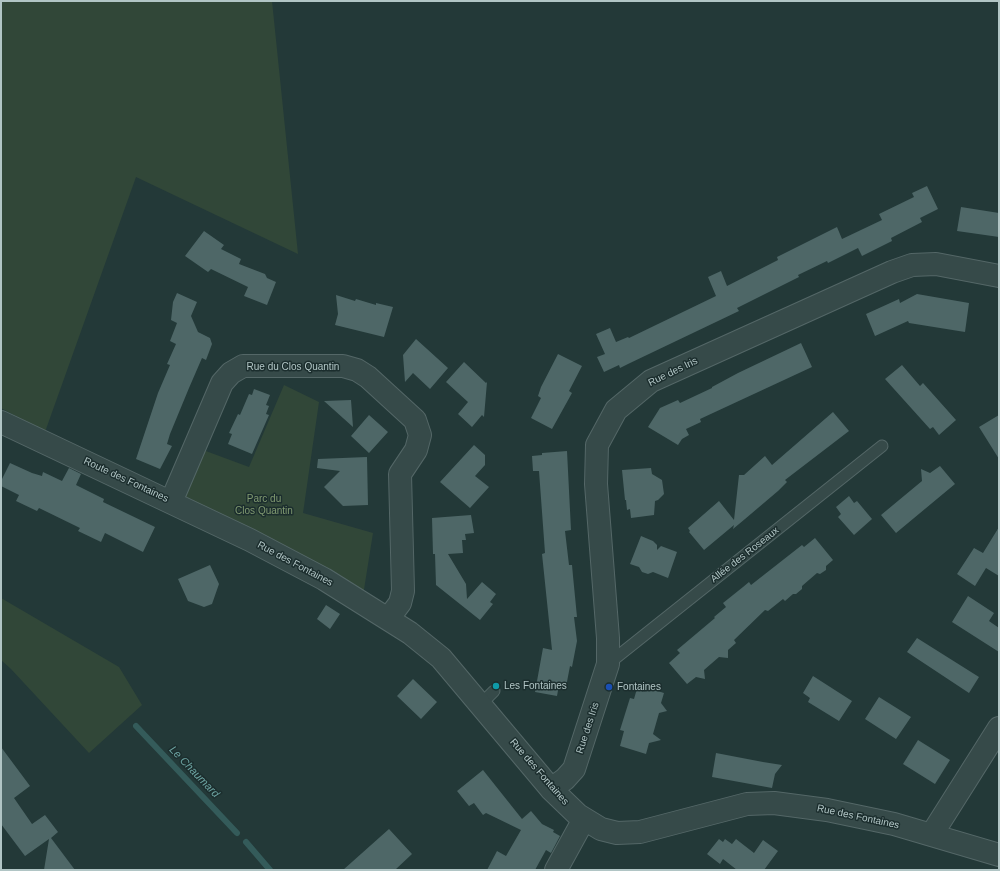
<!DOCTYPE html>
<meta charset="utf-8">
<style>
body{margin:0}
#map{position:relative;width:1000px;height:871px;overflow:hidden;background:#233938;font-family:Helvetica,sans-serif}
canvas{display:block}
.frame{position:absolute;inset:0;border:2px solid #b1c5c5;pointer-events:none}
</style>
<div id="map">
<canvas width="1000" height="871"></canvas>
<div class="frame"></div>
</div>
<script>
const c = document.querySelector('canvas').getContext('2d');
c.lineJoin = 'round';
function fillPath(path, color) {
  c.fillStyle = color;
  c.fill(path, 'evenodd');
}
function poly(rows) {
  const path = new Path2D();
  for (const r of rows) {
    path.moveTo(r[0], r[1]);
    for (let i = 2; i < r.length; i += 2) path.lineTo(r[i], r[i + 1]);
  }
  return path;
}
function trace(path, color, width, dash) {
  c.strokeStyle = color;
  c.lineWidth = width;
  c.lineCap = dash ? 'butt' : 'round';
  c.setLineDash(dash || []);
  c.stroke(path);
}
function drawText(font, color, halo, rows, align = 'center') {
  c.font = font + ' Helvetica,sans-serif';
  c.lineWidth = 3;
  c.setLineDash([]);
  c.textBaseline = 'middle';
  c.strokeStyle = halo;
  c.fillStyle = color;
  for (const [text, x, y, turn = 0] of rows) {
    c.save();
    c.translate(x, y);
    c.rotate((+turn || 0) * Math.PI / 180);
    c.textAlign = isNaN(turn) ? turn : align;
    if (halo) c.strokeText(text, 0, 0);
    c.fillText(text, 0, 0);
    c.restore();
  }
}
fillPath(poly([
 [1,1,272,1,298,254,136,177,45,432,1,408],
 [284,385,319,402,303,513,373,533,362,602,171,502,195,447,249,467],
 [1,598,119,667,142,705,89,753,11,669,1,660]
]), '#314738');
trace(poly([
 [136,726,237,833],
 [246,842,270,870]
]), '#345b5a', 6);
fillPath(poly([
 [927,186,938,209,920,218,922,222,891,238,892,241,862,256,858,248,828,263,827,261,798,275,799,277,737,308,739,311,628,364,620,368,619,365,604,372,597,357,605,354,596,334,610,328,616,342,628,337,629,338,716,296,708,277,721,271,727,286,778,260,777,257,837,227,842,239,882,220,879,214,914,197,912,193],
 [961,207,999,213,999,237,957,231],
 [204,231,224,245,221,249,241,259,239,264,265,274,267,278,276,282,267,305,244,296,248,287,211,269,208,272,185,256],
 [177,293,197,302,191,316,198,332,210,338,212,344,206,360,202,358,189,388,170,434,167,444,172,446,160,469,136,459,158,393,170,365,167,364,176,344,170,341,177,323,171,320,173,302],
 [917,294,969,303,965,332,909,323,908,321,875,336,866,314,899,299,900,303],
 [336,295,355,301,356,299,376,305,376,303,393,307,384,337,335,325,338,314],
 [416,339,448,368,430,389,413,373,405,382,403,355],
 [801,343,812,367,700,419,701,422,686,429,689,435,682,439,678,445,648,427,660,408,678,400,680,403,712,388,712,387,738,373],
 [558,354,582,366,569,391,572,393,552,429,531,418,541,398,538,396,541,387],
 [464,362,486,383,487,382,484,417,482,415,472,427,458,414,468,402,446,382],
 [902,365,920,386,923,383,956,420,939,435,933,427,930,429,885,379],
 [254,389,270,395,266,405,269,406,266,414,269,415,252,454,228,444,232,434,229,433,238,414,240,415,249,394,252,395],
 [351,400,353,427,324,401],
 [833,412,849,431,785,480,787,482,778,491,745,519,733,529,734,525,704,550,689,532,690,531,688,528,719,501,734,520,739,475,744,475,765,456,772,465],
 [369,415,388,432,369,453,351,436],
 [999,415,999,459,979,427],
 [474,445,485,455,485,465,475,476,489,487,470,508,440,482],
 [567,451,571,530,565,531,569,565,572,565,573,576,577,617,574,617,577,641,572,667,570,666,566,687,559,685,557,696,535,692,543,648,552,650,542,554,545,553,539,471,533,471,532,456,542,455,542,453],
 [367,457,368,505,343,506,324,487,340,471,317,468,318,459],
 [10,463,32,473,42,476,43,472,62,481,69,468,81,474,76,485,104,499,103,502,155,527,143,552,105,533,101,542,78,531,80,528,39,508,37,511,16,501,19,495,1,486,1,481],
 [940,466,955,484,896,533,881,515,922,481,921,469,930,473],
 [651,468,652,474,662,480,664,494,658,500,655,501,654,515,631,518,630,509,627,510,626,500,625,500,622,470],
 [849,496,854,503,857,501,872,519,854,535,838,517,841,514,836,507],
 [471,515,474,533,465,534,466,540,462,540,463,553,448,554,466,584,467,599,482,582,496,594,490,602,493,604,480,620,436,585,435,554,433,554,432,518],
 [999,527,999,576,986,568,975,586,957,574,974,548,983,553],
 [641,536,653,541,657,545,657,550,661,546,677,552,668,578,653,572,648,574,642,572,639,567,630,564],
 [815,538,833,560,826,566,826,570,820,574,817,573,802,586,802,589,796,594,793,594,785,601,783,599,768,611,765,610,734,640,736,643,728,650,728,658,719,657,704,670,705,679,696,677,687,684,669,663,680,653,677,650,715,618,714,617,726,607,723,603,743,587,749,582,751,585,802,545,804,547],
 [210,565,219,584,212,604,204,607,188,601,178,579],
 [968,596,994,613,989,621,999,628,999,652,952,622],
 [326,605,340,614,330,629,317,619],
 [917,638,979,677,969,693,907,652],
 [813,676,852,701,839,721,808,702,810,698,803,693],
 [413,679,437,702,421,719,397,696],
 [638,685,664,693,661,703,667,711,659,713,653,734,661,740,649,743,646,754,620,746,624,731,620,730,630,698,634,699],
 [879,697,911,717,896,739,865,719],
 [918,740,950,760,935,784,903,764],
 [1,747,30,786,14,798,32,824,45,815,58,832,51,838,75,870,44,870,49,839,25,856,1,824],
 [716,753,763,762,782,765,775,774,772,788,712,777],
 [483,770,522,819,531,811,542,824,554,830,553,832,560,836,551,853,546,850,535,870,487,870,497,851,506,856,521,830,486,813,483,815,474,803,469,806,457,791],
 [389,829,412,854,395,870,343,870],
 [719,839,723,842,725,839,732,844,736,839,754,853,763,840,778,851,764,870,737,870,723,859,720,864,707,854]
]), '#4e6767');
const service = poly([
 [608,664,882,446],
 [481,704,494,691]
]);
const minor = poly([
 [1,422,250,540,324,579,410,633,441,658,551,789,578,815,601,829,617,833,640,832,747,804,774,803,827,810,894,824,999,855],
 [171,502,222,383,231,373,243,366,343,366,357,370,368,377,415,420,420,435,416,450,400,474,403,591,400,603,388,619],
 [551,789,565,779,574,769,608,664,608,638,596,484,597,445,616,410,651,381,892,272,912,265,936,264,999,276],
 [932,834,999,728],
 [556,870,584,819]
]);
trace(service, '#546767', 13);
trace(minor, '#546767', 24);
trace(service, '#364a49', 11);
trace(minor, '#364a49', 22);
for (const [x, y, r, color] of [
 [496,686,4,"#0f9aa8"],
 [609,687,4,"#1a4fb4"]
]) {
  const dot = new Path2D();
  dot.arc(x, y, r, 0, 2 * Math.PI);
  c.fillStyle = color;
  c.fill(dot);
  trace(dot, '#1c2e2e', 1.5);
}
drawText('10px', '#b1c5c5', '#1c2e2e', [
 ["Rue du Clos Quantin",293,367],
 ["Rue des Iris",673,372,-26],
 ["Route des Fontaines",126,480,25],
 ["Allée des Roseaux",745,555,-38],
 ["Rue des Fontaines",295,564,28],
 ["Rue des Iris",588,728,-72],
 ["Rue des Fontaines",539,772,49],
 ["Rue des Fontaines",858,817,12]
]);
drawText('10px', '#819a71', '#1c2e2e', [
 ["Parc du",264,499],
 ["Clos Quantin",264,511]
]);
drawText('10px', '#b1c5c5', '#1c2e2e', [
 ["Les Fontaines",504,686],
 ["Fontaines",617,687]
], 'left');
drawText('italic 11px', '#6ca3a1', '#1c2e2e', [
 ["Le Chaumard",194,772,46]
]);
</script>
